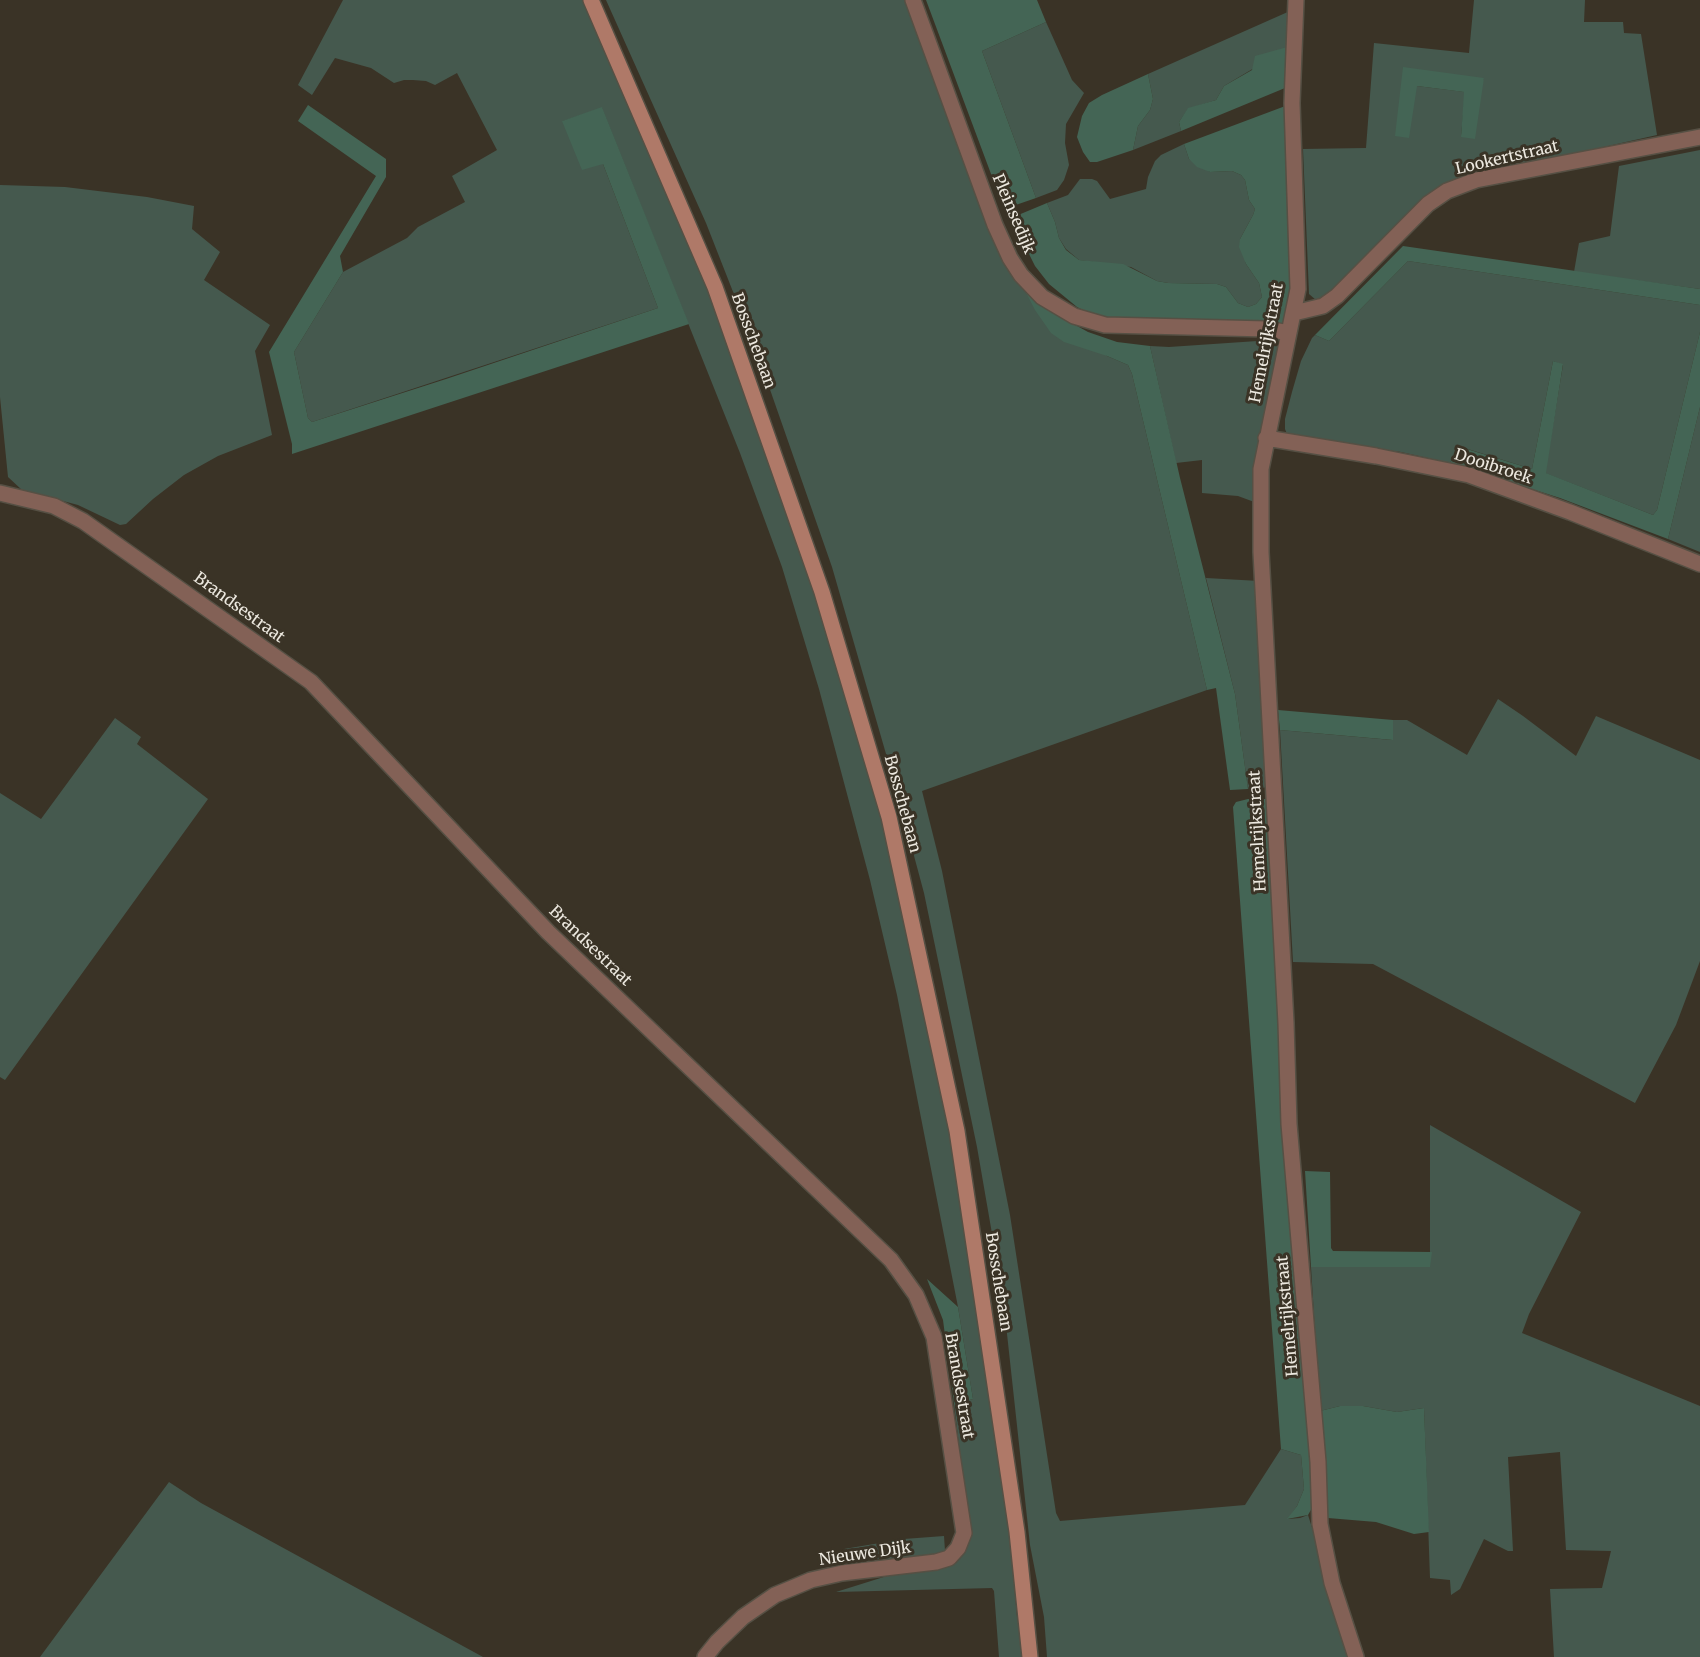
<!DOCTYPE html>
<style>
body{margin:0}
canvas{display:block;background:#3a3326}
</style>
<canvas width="1700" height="1657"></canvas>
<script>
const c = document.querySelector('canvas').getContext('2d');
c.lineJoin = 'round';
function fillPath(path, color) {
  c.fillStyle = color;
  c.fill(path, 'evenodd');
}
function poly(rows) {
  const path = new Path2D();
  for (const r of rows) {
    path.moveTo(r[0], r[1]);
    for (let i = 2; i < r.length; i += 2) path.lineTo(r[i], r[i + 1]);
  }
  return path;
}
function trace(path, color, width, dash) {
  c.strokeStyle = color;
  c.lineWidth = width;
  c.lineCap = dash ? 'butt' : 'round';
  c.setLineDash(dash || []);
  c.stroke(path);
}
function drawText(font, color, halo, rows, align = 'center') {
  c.font = font + ' Merriweather,serif';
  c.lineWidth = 6;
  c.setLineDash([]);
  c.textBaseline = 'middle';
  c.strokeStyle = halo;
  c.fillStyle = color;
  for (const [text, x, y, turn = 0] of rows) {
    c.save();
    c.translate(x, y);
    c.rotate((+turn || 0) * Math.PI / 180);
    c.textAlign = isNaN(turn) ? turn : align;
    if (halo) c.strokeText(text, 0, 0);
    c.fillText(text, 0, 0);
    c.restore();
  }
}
fillPath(poly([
 [343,0,584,0,649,142,722,326,802,544,869,764,908,924,977,1268,1010,1538,1017,1617,1028,1657,999,1657,994,1591,992,1588,836,1592,906,1570,944,1567,956,1563,965,1553,970,1535,954,1404,973,1399,958,1307,897,995,870,880,819,689,782,567,740,453,602,108,563,121,603,164,658,308,312,422,308,418,294,352,343,272,407,238,418,227,465,202,452,176,497,150,457,73,435,85,426,81,413,80,404,80,394,83,371,68,335,58,312,95,298,85],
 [606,0,909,0,1019,279,1107,356,1128,365,1132,374,1207,690,922,791,942,871,1010,1215,1056,1513,1060,1521,1245,1505,1281,1449,1301,1455,1304,1489,1297,1506,1288,1519,1300,1518,1308,1515,1353,1657,1047,1657,1044,1617,1030,1545,1003,1297,977,1147,924,893,895,785,832,567,759,358,706,223],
 [1474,0,1585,0,1584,22,1623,22,1624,33,1641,34,1657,135,1457,180,1331,296,1316,300,1309,294,1303,149,1366,148,1374,43,1469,53],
 [1484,78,1461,136,1465,92,1417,86],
 [1290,11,1291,46,1224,86,1216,100,1188,109,1179,122,1181,131,1133,150,1138,126,1150,110,1153,99,1148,74],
 [1046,22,1072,80,1084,93,1066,124,1065,143,1069,165,1064,180,1057,190,1036,198,982,51],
 [1184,144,1189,159,1210,172,1232,171,1241,175,1245,180,1249,200,1255,209,1253,215,1240,239,1246,264,1259,283,1262,297,1256,304,1248,307,1238,303,1226,287,1217,284,1168,283,1157,281,1131,267,1079,260,1066,249,1059,238,1055,222,1047,203,1068,195,1080,179,1092,179,1097,181,1110,199,1146,189,1148,177,1155,161,1161,155],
 [1700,150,1700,289,1574,272,1579,243,1610,236,1619,166],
 [0,185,65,187,147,197,194,206,192,229,220,252,204,280,270,325,255,351,272,435,218,456,184,475,153,499,126,524,120,525,78,505,22,490,8,477,0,397],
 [1408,261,1700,305,1700,332,1657,510,1653,515,1545,473,1563,365,1553,361,1532,469,1458,446,1450,463,1401,452,1293,437,1287,434,1285,429,1285,419,1292,392,1301,361,1312,338,1315,335,1329,341],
 [1287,339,1265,411,1258,442,1257,503,1238,496,1202,493,1202,460,1176,463,1150,346,1169,347],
 [1700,407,1700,552,1668,539],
 [1206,578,1259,581,1270,787,1248,789,1235,694],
 [1498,699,1523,716,1576,756,1596,716,1700,760,1700,961,1676,1025,1635,1103,1373,964,1293,962,1280,730,1392,740,1393,720,1407,720,1467,755],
 [115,718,141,737,137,744,208,799,5,1080,0,1077,0,793,41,819],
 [1430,1125,1581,1212,1529,1314,1522,1333,1700,1406,1700,1657,1554,1657,1550,1589,1602,1588,1611,1551,1566,1550,1560,1452,1508,1457,1513,1551,1508,1551,1484,1539,1460,1589,1451,1595,1450,1580,1430,1578,1424,1408,1397,1412,1363,1406,1340,1406,1320,1411,1311,1267,1430,1267],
 [169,1482,201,1503,483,1657,40,1657],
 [944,1536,945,1551,943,1554,895,1562,853,1554,844,1549,904,1539]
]), '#45594e');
fillPath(poly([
 [926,0,1037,0,1046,22,982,51,1036,198,1007,208,1003,206],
 [1291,46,1289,83,1285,88,1181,131,1179,122,1188,108,1216,100,1224,86,1252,70,1255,56],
 [1403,67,1484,78,1475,139,1461,137,1464,92,1417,86,1409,138,1395,136],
 [1148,74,1153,99,1150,110,1138,126,1133,150,1097,162,1090,162,1083,152,1077,137,1082,116,1089,103,1102,95],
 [308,105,386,159,386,177,340,256,343,272,294,352,308,418,312,422,446,379,658,308,603,164,582,170,562,121,602,107,689,324,292,454,292,444,269,352,376,176,298,121],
 [1288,105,1293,326,1118,328,1077,307,1049,284,1035,266,1011,218,1047,203,1055,222,1059,238,1066,250,1079,260,1123,264,1157,281,1168,283,1217,284,1226,287,1238,303,1248,307,1256,304,1262,297,1259,283,1246,264,1239,247,1240,239,1253,215,1255,209,1249,200,1245,180,1241,175,1232,171,1210,172,1197,167,1189,159,1184,144],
 [1403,246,1700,289,1700,305,1408,261,1329,341,1315,335],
 [1019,279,1061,317,1088,332,1117,342,1150,346,1180,478,1235,694,1248,789,1230,790,1216,688,1207,690,1132,374,1128,365,1107,356,1064,342,1051,333,1035,310],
 [1700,332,1700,407,1668,539,1560,498,1450,463,1457,446,1532,469,1553,361,1563,364,1546,473,1653,515,1657,510],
 [1278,710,1393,720,1393,740,1280,730],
 [1248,799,1271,799,1313,1499,1312,1508,1308,1515,1287,1519,1297,1506,1304,1489,1301,1455,1281,1449,1233,807,1236,802],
 [1305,1171,1330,1172,1331,1248,1333,1251,1432,1252,1430,1267,1311,1267],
 [927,1279,958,1307,973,1399,954,1404,943,1320],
 [1340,1406,1363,1406,1397,1412,1424,1408,1429,1532,1414,1534,1376,1522,1328,1518,1320,1411]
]), '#446555');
const street = poly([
 [913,0,995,225,1010,258,1021,275,1042,297,1074,316,1105,325,1267,329,1289,333],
 [1296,0,1292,103,1298,289,1261,469,1261,552,1286,1023,1289,1124,1318,1462,1320,1524,1332,1583,1356,1657],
 [1294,313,1323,306,1337,296,1428,204,1447,191,1476,180,1700,137],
 [1266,438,1376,456,1469,475,1570,512,1700,564],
 [0,493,54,506,83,521,311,682,548,932,891,1260,916,1295,934,1337,964,1533,958,1548,949,1558,936,1562,842,1573,811,1580,792,1588,775,1595,743,1617,717,1642,705,1657]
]);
const secondary = poly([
 [591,0,715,287,822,592,889,817,957,1131,1017,1532,1030,1657]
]);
trace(street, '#565044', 18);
trace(secondary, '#565044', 18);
trace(street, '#836156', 15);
trace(secondary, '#af7968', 15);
drawText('16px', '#ece8df', '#3a3326', [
 ["Lookertstraat",1507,158,-13],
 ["Pleinsedijk",1013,214,67],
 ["Bosschebaan",753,341,70],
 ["Hemelrijkstraat",1267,343,-79],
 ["Dooibroek",1493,467,18],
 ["Brandsestraat",239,608,36],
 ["Bosschebaan",902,804,75],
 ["Hemelrijkstraat",1258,831,-93],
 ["Brandsestraat",590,946,44],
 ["Bosschebaan",998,1282,81],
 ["Hemelrijkstraat",1288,1316,-95],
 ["Brandsestraat",959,1386,80],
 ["Nieuwe Dijk",865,1554,-8]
]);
</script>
